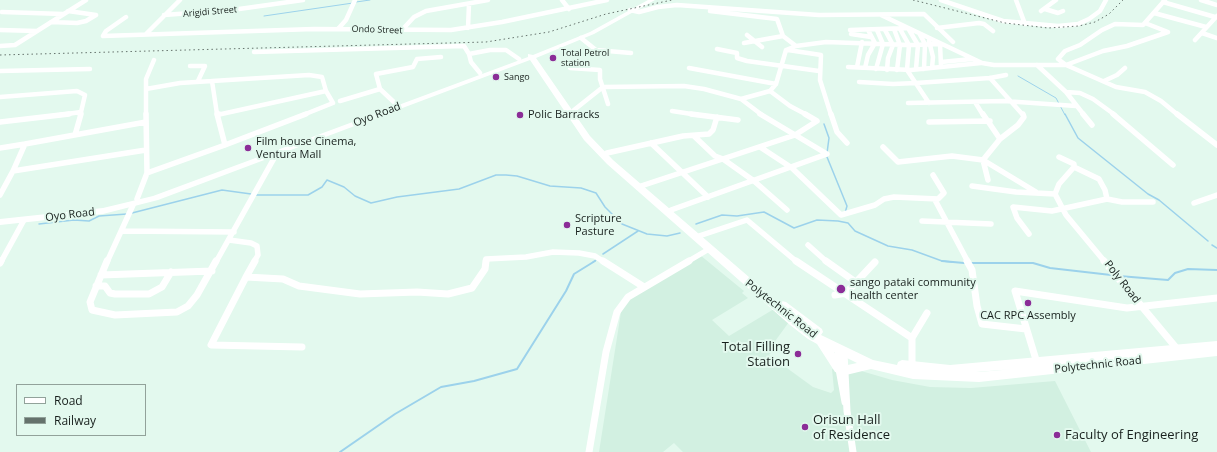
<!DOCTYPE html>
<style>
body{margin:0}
#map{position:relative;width:1217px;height:452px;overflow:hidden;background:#e3f9ee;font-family:"Open Sans",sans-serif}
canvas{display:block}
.legend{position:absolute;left:16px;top:384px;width:130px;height:52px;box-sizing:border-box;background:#e3f9ee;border:1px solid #92a29a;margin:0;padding:5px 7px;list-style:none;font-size:12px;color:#18201d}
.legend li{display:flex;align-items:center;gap:8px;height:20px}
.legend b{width:20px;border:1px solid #92a29a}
</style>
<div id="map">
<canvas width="1217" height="452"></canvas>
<ul class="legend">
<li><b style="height:5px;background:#fff"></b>Road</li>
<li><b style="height:5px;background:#65726c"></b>Railway</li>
</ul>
</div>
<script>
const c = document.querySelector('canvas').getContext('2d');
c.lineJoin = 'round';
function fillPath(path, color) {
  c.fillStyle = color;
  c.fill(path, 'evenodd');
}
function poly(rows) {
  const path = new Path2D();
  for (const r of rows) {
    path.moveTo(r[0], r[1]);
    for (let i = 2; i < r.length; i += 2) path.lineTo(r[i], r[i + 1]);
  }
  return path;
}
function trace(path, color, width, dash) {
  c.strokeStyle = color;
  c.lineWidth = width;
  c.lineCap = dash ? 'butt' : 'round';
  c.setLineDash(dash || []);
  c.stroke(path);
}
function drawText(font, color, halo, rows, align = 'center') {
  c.font = font + ' "Open Sans",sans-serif';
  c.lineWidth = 4;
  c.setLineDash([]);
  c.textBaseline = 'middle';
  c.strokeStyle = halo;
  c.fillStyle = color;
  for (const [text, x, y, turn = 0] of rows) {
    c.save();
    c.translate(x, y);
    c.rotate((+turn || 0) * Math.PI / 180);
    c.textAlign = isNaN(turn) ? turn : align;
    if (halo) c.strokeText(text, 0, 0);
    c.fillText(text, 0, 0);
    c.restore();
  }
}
fillPath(poly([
 [700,255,744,291,742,293,748,298,712,320,729,336,774,309,789,322,773,344,777,346,769,355,813,387,831,393,834,390,832,369,847,371,851,368,892,380,930,387,971,388,1055,381,1091,452,683,452,674,443,663,452,599,452,621,312,624,303]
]), '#d2f0e1');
trace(poly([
 [356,2,370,0],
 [264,16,353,3],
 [1018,76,1056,98,1065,115]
]), '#9cd2eb', 1);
trace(poly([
 [1065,114,1078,138,1148,194,1159,200,1208,241],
 [824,124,829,138,827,153],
 [827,157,847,206,845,213],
 [255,195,308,195,322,187,327,180,344,187,355,196,371,203,397,197,459,189,496,175,506,175,517,176,550,186,581,188,596,193,605,207,622,224,647,234,667,236,680,233],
 [132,213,222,190,251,194],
 [39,224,74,220,89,221,99,216,127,214],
 [696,224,722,215,737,216,764,212,794,228,817,220,838,221,848,223,855,231,888,246,912,250,942,261,952,262],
 [1212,245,1217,248],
 [603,254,638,231],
 [593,262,596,260]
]), '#9cd2eb', 1.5);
trace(poly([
 [942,261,964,263],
 [970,263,1033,263,1050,268,1111,275],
 [1119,276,1168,280,1175,273,1188,269,1217,270],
 [340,452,395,414,441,387,474,381,517,369,566,291,574,274,595,261]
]), '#9cd2eb', 2);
trace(poly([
 [562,0,569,9],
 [941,0,1003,21,1058,26,1078,24,1089,19,1100,11,1106,0],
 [1016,0,1025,24],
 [1165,0,1143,25,1115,24,1102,30,1080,45,1065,51,1058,59,1066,65,1116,87,1145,92,1161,101,1178,115],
 [1201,0,1217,5],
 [1163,2,1215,17],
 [1045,9,1058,13,1063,11],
 [630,10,639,12,658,7,677,5,819,15,924,14,953,42],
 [710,11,777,19,783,36,796,46],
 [1041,11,1056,0],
 [2,12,63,14],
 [1154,13,1206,27],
 [164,15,232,10,303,0],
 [881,15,982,63,994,65,1066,65,1103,51,1127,46,1168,32,1145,23],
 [126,17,106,31,103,36,314,29,451,30,502,22,607,0],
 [51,22,77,23,86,21,96,15,68,11],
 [468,28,469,4],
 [937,28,979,23,984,24,993,31],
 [338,29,346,20,355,0],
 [894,29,900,45,897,70],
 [900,29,909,45,907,70,929,103],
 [0,30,37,31],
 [850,30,908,28,918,45,916,69],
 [885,30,893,45,888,58,887,70],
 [401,31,414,17,426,11,488,0],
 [919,33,925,44,924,69],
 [1202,33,1217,38],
 [146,34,180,0],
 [851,34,871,37],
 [747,35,762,47],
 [581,38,596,50,631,53],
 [1195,40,1217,16],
 [929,41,933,57,932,68],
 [744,43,783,36],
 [940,44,941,66],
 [0,46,15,45,86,0],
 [717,49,737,53,737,58,747,61,819,71],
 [786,50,796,46,826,42,909,45,939,44],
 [788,50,821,55,820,80,831,115],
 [254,52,464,46,469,54],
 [941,62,972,59],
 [1037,65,1066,92,1084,115],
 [190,66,205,66,198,81],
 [848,67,911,70,981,63],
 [857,67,862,42],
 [570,68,600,70,600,79,608,104],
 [689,68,776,84],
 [865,68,868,55,875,43,868,30],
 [876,69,883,44,877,30],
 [0,71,90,69],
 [480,73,471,62,469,54,490,50,506,50,519,59],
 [990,78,1023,115],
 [212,81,217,114],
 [1104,81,1117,75,1125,68],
 [859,82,893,84,916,83,990,78,1006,75],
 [146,89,180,83,309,75,322,77,326,91],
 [770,91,790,106,807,115],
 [1066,92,1080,93,1093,99,1115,115],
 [0,97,77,91,85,95,81,112],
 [741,99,770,91,776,84,786,50],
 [340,101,380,89],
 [975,102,983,115],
 [908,103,1004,101,1076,106],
 [396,104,380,89,376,74,413,67,417,59,441,57],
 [574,110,603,87,684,86,704,89,741,99,762,115],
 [672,111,698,115],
 [60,115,81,112,80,115],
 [146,115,146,79,154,60],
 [217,115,326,91,333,103,303,115]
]), '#fff', 4.5);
trace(poly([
 [146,114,147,173],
 [219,114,217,114,225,145],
 [691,114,738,120],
 [831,114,837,132,847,143],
 [983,114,1000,139],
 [1083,114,1092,125],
 [1113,114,1173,165],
 [1177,114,1217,145],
 [0,122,69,114],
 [929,122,990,121],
 [75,135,81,114],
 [694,136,715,156,723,159,754,181,787,210],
 [651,143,708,197],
 [225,145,306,114],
 [760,147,792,168,841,215,875,205,884,199,894,197,938,199,944,193,933,175],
 [883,147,898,162,952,156,983,160,1036,192],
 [0,148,25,144],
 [607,153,683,136,709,134,713,130,717,117],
 [1059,157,1074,164,1074,167,1059,184,1055,194,1066,215,1105,262],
 [983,160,1000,139,1018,125,1024,117,1023,114],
 [983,160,988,180],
 [1074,167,1099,179,1105,190,1107,199],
 [13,171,25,144,146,122],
 [972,186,1016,192,1055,194],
 [638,187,795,135,817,121,805,114],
 [0,195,13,171,146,150],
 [137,199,147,173,225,145],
 [935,200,968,262],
 [1194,203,1217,195],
 [671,210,827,154,760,114],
 [922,221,991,224],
 [122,231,234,232],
 [1029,234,1017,218,1013,207,1052,211,1107,199,1122,202,1153,202],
 [699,236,747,220,797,262],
 [229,240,251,243,257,246,258,255,254,262],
 [808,245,827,262],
 [1,262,24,220],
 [107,262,133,205],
 [216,262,277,153],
 [486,262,486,259,526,257,553,252,579,253,595,256,604,262],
 [687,262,709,249]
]), '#fff', 5.5);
trace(poly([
 [107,261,90,302,92,310,115,315,177,312,188,306,197,295,216,261],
 [255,261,246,277,283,279,299,286,360,294,417,292,448,294,472,288,485,269,486,261],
 [603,261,644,287],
 [796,261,912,338],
 [826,261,857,283],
 [967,261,972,270,977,306,982,324,1026,329],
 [1104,261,1178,350],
 [0,263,1,261],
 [101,275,212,271],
 [246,277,211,345,302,347],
 [96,286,105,286,110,293,115,294,149,294,162,287,171,272],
 [835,295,846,293,875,262],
 [838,350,839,369,845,402],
 [844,353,847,411,853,452],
 [1037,363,1015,291,1127,308,1217,298],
 [912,368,912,338,927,313],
 [589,452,606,352,617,312,628,297,689,261]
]), '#fff', 7);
fillPath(poly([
 [648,0,655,0,594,34,536,58,590,136,613,160,778,302,782,301,786,302,822,329,823,332,821,335,873,360,897,365,898,362,902,360,950,365,1217,341,1217,356,979,382,913,379,871,369,846,375,835,372,817,344,808,339,790,325,607,164,584,140,530,60,158,200,103,214,0,225,0,219,103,208,153,196,528,57,528,54,533,55,590,32,648,0],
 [834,352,849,359,857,363,843,366,834,352],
 [1014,369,979,372,976,372,1014,369]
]), '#fff');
trace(poly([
 [913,0,1005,23,1048,28,1079,26,1095,22,1109,14,1123,0],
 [0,55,486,42,549,32,606,14,672,0]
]), '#65726c', 1, [1.5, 3]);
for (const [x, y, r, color] of [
 [553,58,4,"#8b2d97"],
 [496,77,4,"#8b2d97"],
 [520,115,4,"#8b2d97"],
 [248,148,4,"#8b2d97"],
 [567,225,4,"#8b2d97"],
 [841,289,5,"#8b2d97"],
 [1028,303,4,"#8b2d97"],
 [798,354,4,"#8b2d97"],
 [805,427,4,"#8b2d97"],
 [1057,435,4,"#8b2d97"]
]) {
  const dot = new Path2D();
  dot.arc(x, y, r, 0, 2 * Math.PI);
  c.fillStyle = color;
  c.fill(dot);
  trace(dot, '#e3f9ee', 1.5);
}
drawText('9px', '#18201d', '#e3f9ee', [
 ["Arigidi Street",210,12,-5],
 ["Ondo Street",377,30,2]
]);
drawText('9px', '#18201d', '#e3f9ee', [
 ["Total Petrol",561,53],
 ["station",561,63],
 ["Sango",504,77]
], 'left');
drawText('11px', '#18201d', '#e3f9ee', [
 ["Oyo Road",377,115,-21],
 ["Oyo Road",70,215,-7],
 ["Poly Road",1122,282,52],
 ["Polytechnic Road",781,309,38],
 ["Polytechnic Road",1098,365,-6]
]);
drawText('11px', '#18201d', '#e3f9ee', [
 ["Polic Barracks",528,115],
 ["Film house Cinema,",256,142],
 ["Ventura Mall",256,155],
 ["Scripture",575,219],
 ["Pasture",575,232],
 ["sango pataki community",850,283],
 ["health center",850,296],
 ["CAC RPC Assembly",1028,316,"center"]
], 'left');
drawText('13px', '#18201d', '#e3f9ee', [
 ["Total Filling",790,347,"right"],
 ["Station",790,362,"right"],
 ["Orisun Hall",813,420],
 ["of Residence",813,435],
 ["Faculty of Engineering",1065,435]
], 'left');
</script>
